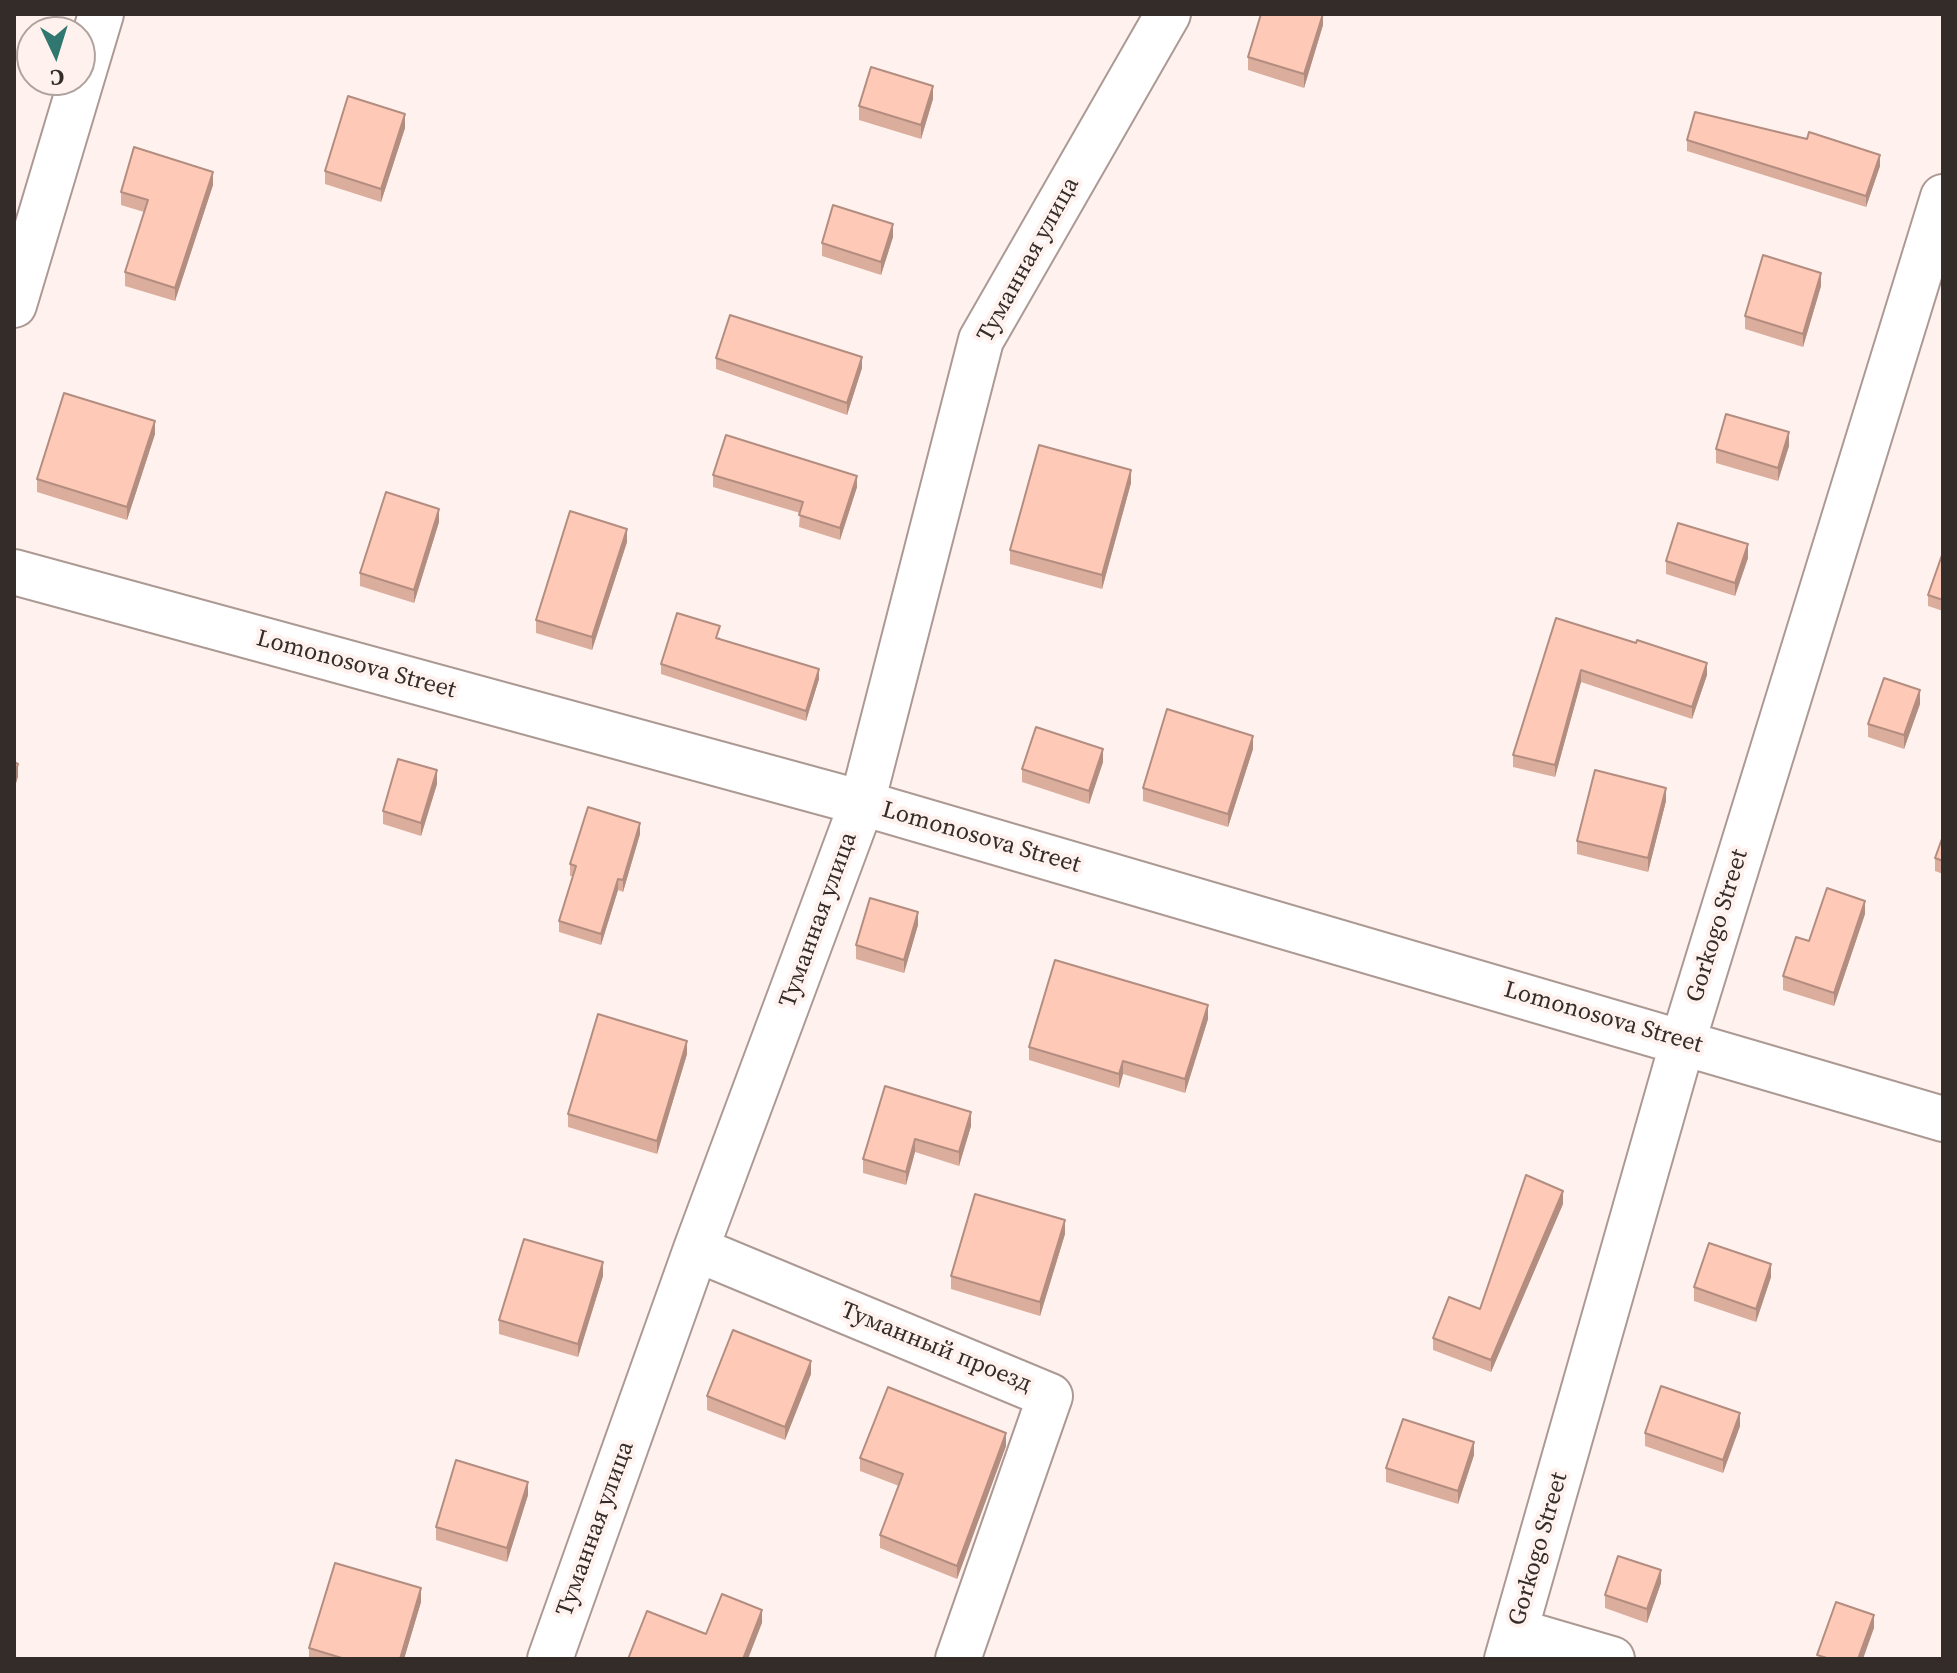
<!DOCTYPE html>
<meta charset="utf-8">
<style>
body{margin:0}
#map{position:relative;width:1957px;height:1673px;overflow:hidden;background:#fff2ee;font-family:"Source Serif 4",serif}
canvas{display:block}
.frame{position:absolute;inset:0;border:16px solid #342c29;pointer-events:none}
.north{position:absolute;left:16px;top:16px;width:80px;height:80px;box-sizing:border-box;background:#fff2ee;border:2px solid #aea39f;border-radius:50%;rotate:176deg;font-size:22px;font-weight:700;line-height:32px;text-align:center;color:#342c29}
.north::after{content:'';display:block;margin:auto;width:28px;height:36px;background:#30776f;clip-path:polygon(50% 0,100% 100%,50% 72%,0 100%)}
</style>
<div id="map">
<canvas width="1957" height="1673"></canvas>
<div class="frame"></div>
<div class="north">С</div>
</div>
<script>
const c = document.querySelector('canvas').getContext('2d');
c.lineJoin = 'round';
function poly(rows) {
  const path = new Path2D();
  for (const r of rows) {
    path.moveTo(r[0], r[1]);
    for (let i = 2; i < r.length; i += 2) path.lineTo(r[i], r[i + 1]);
  }
  return path;
}
function trace(path, color, width, dash) {
  c.strokeStyle = color;
  c.lineWidth = width;
  c.lineCap = dash ? 'butt' : 'round';
  c.setLineDash(dash || []);
  c.stroke(path);
}
function fillPath(path, color) {
  c.fillStyle = color;
  c.fill(path, 'evenodd');
}
function drawText(font, color, halo, rows, align = 'center') {
  c.font = font + ' "Source Serif 4",serif';
  c.lineWidth = 8;
  c.setLineDash([]);
  c.textBaseline = 'middle';
  c.strokeStyle = halo;
  c.fillStyle = color;
  for (const [text, x, y, turn = 0] of rows) {
    c.save();
    c.translate(x, y);
    c.rotate((+turn || 0) * Math.PI / 180);
    c.textAlign = isNaN(turn) ? turn : align;
    if (halo) c.strokeText(text, 0, 0);
    c.fillText(text, 0, 0);
    c.restore();
  }
}
const street = poly([
 [14,305,101,14],
 [14,572,862,803,1943,1119],
 [696,1249,1050,1396,958,1659],
 [1516,1631,1612,1659],
 [550,1659,696,1249,862,803,981,340,1168,14],
 [1507,1659,1683,1041,1943,197]
]);
trace(street, '#ac9993', 48);
trace(street, '#fff', 44);
fillPath(poly([
 [1323,14,1323,25,1304,88,1248,70,1248,57],
 [933,99,921,139,859,120,859,106],
 [405,128,381,202,325,184,325,171],
 [1687,140,1880,166,1866,207,1687,151],
 [213,185,175,301,125,286,125,272,144,212,121,205,121,192],
 [893,237,881,275,822,256,822,243],
 [1821,286,1803,347,1745,329,1745,316],
 [716,358,862,368,847,415,716,369],
 [155,434,127,520,37,492,37,479],
 [1789,446,1778,481,1716,463,1716,449],
 [713,475,857,487,840,540,799,527,800,513,713,487],
 [1131,483,1102,589,1010,564,1010,550],
 [439,522,414,603,360,586,360,573],
 [627,542,592,650,536,633,536,620],
 [1943,556,1943,611,1928,606,1928,595],
 [1748,558,1735,596,1666,574,1666,561],
 [1556,618,1707,675,1692,719,1581,682,1555,777,1513,767,1513,755],
 [720,637,719,639,819,679,806,721,661,674,661,664],
 [1920,704,1904,749,1868,737,1868,724],
 [1253,749,1228,827,1143,801,1143,788],
 [1103,762,1089,804,1022,782,1022,769],
 [437,784,421,836,383,824,383,811],
 [1666,801,1648,872,1577,854,1577,841],
 [640,834,623,892,618,890,601,945,559,932,559,921,573,876,570,876,570,864],
 [1943,836,1943,874,1935,871,1935,858],
 [1865,914,1834,1006,1783,990,1783,976,1809,941],
 [918,925,904,973,856,959,856,945],
 [1208,1019,1185,1093,1123,1074,1119,1088,1029,1060,1029,1047],
 [687,1054,657,1154,568,1127,568,1114],
 [885,1086,971,1126,959,1166,915,1152,906,1185,863,1173,863,1159],
 [1563,1204,1491,1372,1433,1350,1433,1338,1480,1309],
 [1065,1234,1040,1316,951,1289,951,1276],
 [603,1276,578,1357,499,1334,499,1320],
 [1771,1277,1756,1322,1694,1301,1694,1287],
 [811,1374,785,1440,707,1410,707,1396],
 [1740,1426,1723,1473,1645,1446,1645,1433],
 [1006,1446,957,1579,880,1548,880,1535,899,1486,860,1471,860,1458],
 [1474,1455,1458,1504,1386,1482,1386,1468],
 [528,1495,507,1562,436,1540,436,1527],
 [1661,1583,1647,1623,1605,1608,1605,1595],
 [421,1602,404,1659,309,1659,309,1648]
]), '#dbad9d');
fillPath(poly([
 [1323,14,1323,25,1304,88,1304,74],
 [933,86,933,99,921,139,921,125],
 [405,114,405,128,381,202,381,189],
 [1880,155,1880,166,1866,207,1866,196],
 [213,172,213,185,175,301,175,288],
 [893,224,893,237,881,275,881,262],
 [1821,273,1821,286,1803,347,1803,334],
 [862,357,862,368,847,415,847,403],
 [155,421,155,434,127,520,127,507],
 [1789,432,1789,446,1778,481,1778,468],
 [1131,470,1131,483,1102,589,1102,575],
 [857,476,857,487,840,540,840,528],
 [439,509,439,522,414,603,414,590],
 [627,529,627,542,592,650,592,637],
 [1748,544,1748,558,1735,596,1735,583],
 [1707,663,1707,675,1692,719,1692,707],
 [819,669,819,679,806,721,806,711],
 [1581,670,1581,682,1555,777,1555,765],
 [1920,690,1920,704,1904,749,1904,735],
 [1253,736,1253,749,1228,827,1228,814],
 [1103,749,1103,762,1089,804,1089,791],
 [18,764,18,777,14,790,14,776],
 [437,770,437,784,421,836,421,823],
 [1666,788,1666,801,1648,872,1648,858],
 [640,823,640,834,623,892,623,880],
 [618,879,618,890,601,945,601,934],
 [1865,901,1865,914,1834,1006,1834,993],
 [918,912,918,925,904,973,904,960],
 [1208,1005,1208,1019,1185,1093,1185,1079],
 [687,1041,687,1054,657,1154,657,1141],
 [1123,1061,1123,1074,1119,1088,1119,1074],
 [971,1112,971,1126,959,1166,959,1152],
 [915,1139,915,1152,906,1185,906,1172],
 [1563,1191,1563,1204,1491,1372,1491,1360],
 [1065,1220,1065,1234,1040,1316,1040,1302],
 [603,1262,603,1276,578,1357,578,1344],
 [1771,1264,1771,1277,1756,1322,1756,1309],
 [811,1361,811,1374,785,1440,785,1427],
 [1740,1413,1740,1426,1723,1473,1723,1460],
 [1006,1433,1006,1446,957,1579,957,1566],
 [1474,1442,1474,1455,1458,1504,1458,1491],
 [528,1482,528,1495,507,1562,507,1548],
 [1661,1570,1661,1583,1647,1623,1647,1609],
 [421,1588,421,1602,404,1659,400,1659],
 [762,1610,762,1623,748,1659,743,1659],
 [1874,1615,1874,1628,1863,1659,1858,1659]
]), '#b28d80');
const building = poly([
 [1261,14,1323,14,1304,74,1248,57,1261,14],
 [871,67,933,86,921,125,859,106,871,67],
 [348,96,405,114,381,189,325,171,348,96],
 [1695,112,1807,139,1809,132,1880,155,1866,196,1687,140,1695,112],
 [134,147,213,172,175,288,125,272,148,200,121,192,134,147],
 [833,205,893,224,881,262,822,243,833,205],
 [1763,255,1821,273,1803,334,1745,316,1763,255],
 [730,315,862,357,847,403,716,358,730,315],
 [64,393,155,421,127,507,37,479,64,393],
 [1726,414,1789,432,1778,468,1716,449,1726,414],
 [726,435,857,476,840,528,799,515,803,502,713,475,726,435],
 [1039,445,1131,470,1102,575,1010,550,1039,445],
 [386,492,439,509,414,590,360,573,386,492],
 [570,511,627,529,592,637,536,620,570,511],
 [1678,523,1748,544,1735,583,1666,561,1678,523],
 [1942,555,1943,556,1943,600,1928,595,1942,555],
 [677,613,720,626,716,638,819,669,806,711,661,664,677,613],
 [1556,618,1636,643,1637,640,1707,663,1692,707,1581,670,1555,765,1513,755,1556,618],
 [1884,678,1920,690,1904,735,1868,724,1884,678],
 [1167,709,1253,736,1228,814,1143,788,1167,709],
 [1036,727,1103,749,1089,791,1022,769,1036,727],
 [398,759,437,770,421,823,383,811,398,759],
 [14,762,18,764,14,776,14,762],
 [1595,770,1666,788,1648,858,1577,841,1595,770],
 [588,807,640,823,623,880,618,879,601,934,559,921,576,866,570,864,588,807],
 [1943,836,1943,861,1935,858,1943,836],
 [1827,888,1865,901,1834,993,1783,976,1796,937,1809,941,1827,888],
 [870,898,918,912,904,960,856,945,870,898],
 [1055,960,1208,1005,1185,1079,1123,1061,1119,1074,1029,1047,1055,960],
 [598,1014,687,1041,657,1141,568,1114,598,1014],
 [885,1086,971,1112,959,1152,915,1139,906,1172,863,1159,885,1086],
 [1526,1175,1563,1191,1491,1360,1433,1338,1449,1297,1480,1309,1526,1175],
 [975,1194,1065,1220,1040,1302,951,1276,975,1194],
 [524,1239,603,1262,578,1344,499,1320,524,1239],
 [1709,1243,1771,1264,1756,1309,1694,1287,1709,1243],
 [733,1330,811,1361,785,1427,707,1396,733,1330],
 [1661,1386,1740,1413,1723,1460,1645,1433,1661,1386],
 [888,1387,1006,1433,957,1566,880,1535,903,1474,860,1458,888,1387],
 [1403,1419,1474,1442,1458,1491,1386,1468,1403,1419],
 [456,1460,528,1482,507,1548,436,1527,456,1460],
 [1618,1556,1661,1570,1647,1609,1605,1595,1618,1556],
 [335,1563,421,1588,400,1659,345,1659,309,1648,335,1563],
 [722,1594,762,1610,743,1659,628,1659,647,1611,706,1634,722,1594],
 [1836,1602,1874,1615,1858,1659,1830,1659,1817,1655,1836,1602]
]);
fillPath(building, '#ffc9b7');
trace(building, '#b28d80', 2);
drawText('24px', '#342c29', '#fff2ee', [
 ["Туманная улица",1029,260,-61],
 ["Lomonosova Street",356,665,15],
 ["Lomonosova Street",981,838,16],
 ["Туманная улица",819,920,-70],
 ["Gorkogo Street",1718,926,-73],
 ["Lomonosova Street",1603,1018,16],
 ["Туманный проезд",936,1348,22],
 ["Туманная улица",596,1529,-70],
 ["Gorkogo Street",1539,1549,-74]
]);
</script>
